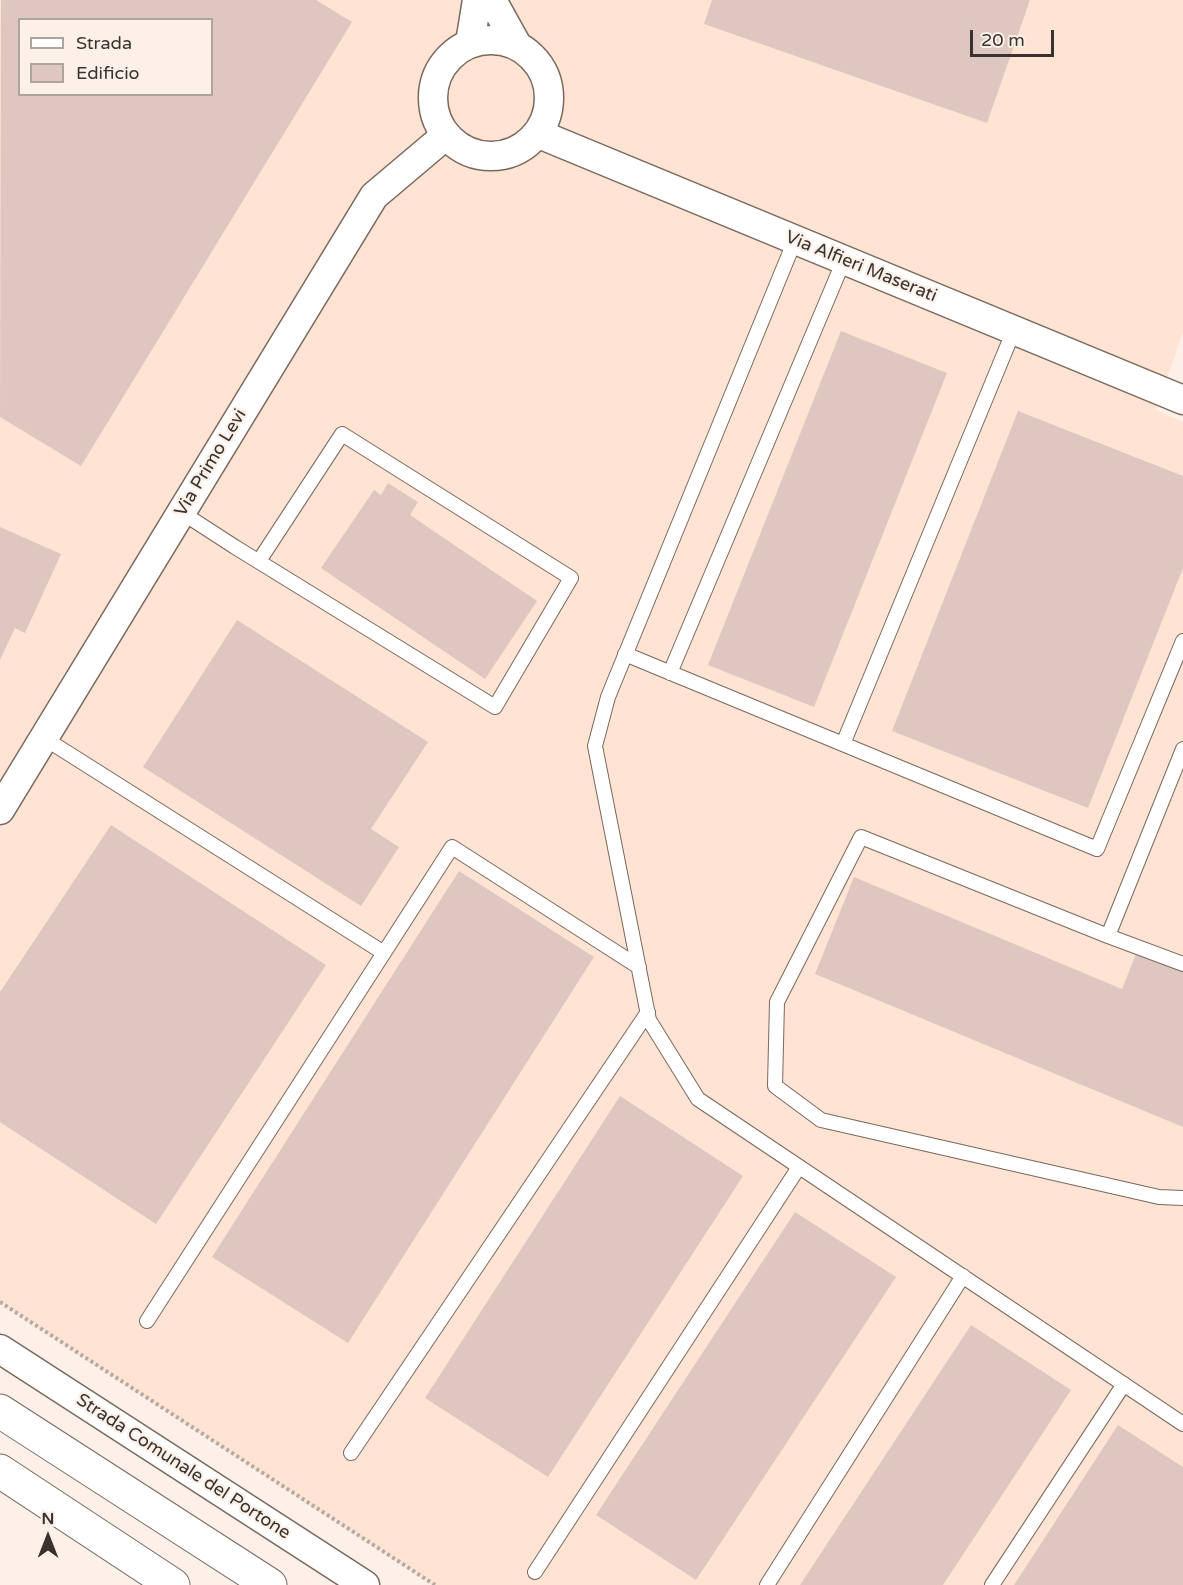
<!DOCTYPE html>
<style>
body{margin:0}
#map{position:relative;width:1183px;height:1585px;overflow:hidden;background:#fcf0e9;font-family:"Varela Round",sans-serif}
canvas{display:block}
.legend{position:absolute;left:18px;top:18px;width:195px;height:78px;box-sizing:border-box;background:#fcf0e9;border:2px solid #aea49e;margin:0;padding:8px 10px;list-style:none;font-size:18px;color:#3a322e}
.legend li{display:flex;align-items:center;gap:12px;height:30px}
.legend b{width:30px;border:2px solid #aea49e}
.north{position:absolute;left:18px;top:1507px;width:60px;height:60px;-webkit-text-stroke:4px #fcf0e9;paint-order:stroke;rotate:0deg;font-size:16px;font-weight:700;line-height:24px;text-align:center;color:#3a322e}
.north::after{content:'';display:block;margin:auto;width:21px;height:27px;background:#3a322e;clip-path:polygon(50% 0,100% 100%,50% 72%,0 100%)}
.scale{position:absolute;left:970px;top:30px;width:84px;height:27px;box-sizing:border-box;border:3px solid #3a322e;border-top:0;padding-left:8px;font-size:18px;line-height:21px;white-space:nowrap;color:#3a322e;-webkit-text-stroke:4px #fcf0e9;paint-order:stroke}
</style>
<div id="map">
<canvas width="1183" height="1585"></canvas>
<ul class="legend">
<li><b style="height:8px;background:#fff"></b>Strada</li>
<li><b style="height:16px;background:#dfc7c1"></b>Edificio</li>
</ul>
<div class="north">N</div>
<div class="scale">20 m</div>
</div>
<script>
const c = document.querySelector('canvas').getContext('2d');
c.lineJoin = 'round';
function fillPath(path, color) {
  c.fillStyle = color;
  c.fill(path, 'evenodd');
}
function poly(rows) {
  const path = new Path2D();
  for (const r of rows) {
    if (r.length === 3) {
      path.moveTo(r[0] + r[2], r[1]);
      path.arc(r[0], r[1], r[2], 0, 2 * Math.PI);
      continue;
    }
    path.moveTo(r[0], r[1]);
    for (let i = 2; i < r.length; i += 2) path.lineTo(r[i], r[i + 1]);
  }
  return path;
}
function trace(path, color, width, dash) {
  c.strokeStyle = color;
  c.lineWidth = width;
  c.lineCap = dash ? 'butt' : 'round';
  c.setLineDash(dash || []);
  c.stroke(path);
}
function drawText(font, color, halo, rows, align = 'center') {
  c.font = font + ' "Varela Round",sans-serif';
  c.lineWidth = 4.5;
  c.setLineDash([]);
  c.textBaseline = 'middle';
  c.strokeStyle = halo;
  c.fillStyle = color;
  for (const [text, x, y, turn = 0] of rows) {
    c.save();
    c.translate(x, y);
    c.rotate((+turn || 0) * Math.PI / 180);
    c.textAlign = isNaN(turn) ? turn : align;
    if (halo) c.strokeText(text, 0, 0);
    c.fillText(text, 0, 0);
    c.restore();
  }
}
fillPath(poly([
 [0,0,1183,0,1183,332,1156,410,1183,422,1183,1585,432,1585,0,1303],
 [20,20,212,20,212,94,20,94]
]), '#ffe3d3');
fillPath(poly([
 [1,0,316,0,352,22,81,466,0,417],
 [20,20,212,20,212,94,20,94],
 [712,0,1030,0,987,123,704,24],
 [841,331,947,373,814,707,708,665],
 [1018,411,1183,476,1183,568,1088,808,892,731],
 [388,483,418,502,410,515,537,601,485,679,321,568,374,490,381,495],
 [0,527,61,554,25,633,15,628,0,660],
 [237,620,428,742,371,829,399,847,361,906,143,767],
 [111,825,326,965,156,1224,0,1122,0,992],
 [459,871,594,957,348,1343,212,1257],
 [854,877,1122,989,1138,949,1183,968,1183,1127,815,974],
 [620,1096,743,1176,548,1477,425,1398],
 [795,1212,896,1277,696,1580,596,1515],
 [971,1325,1071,1390,943,1585,800,1585],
 [1118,1425,1183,1467,1183,1585,1014,1585]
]), '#dfc7c1');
const lane = poly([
 [795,240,608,697,595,746,649,1020,698,1099,1183,1424],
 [181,512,235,547,495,707,571,578,342,434,259,561],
 [625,654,1097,849,1183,641],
 [670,673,844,260],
 [44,738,384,953],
 [843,744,1014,330],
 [1183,749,1108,936,861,837,777,1002,775,1086,821,1120,1159,1197,1183,1198],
 [1108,936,1183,964],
 [147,1321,452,847,639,967],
 [351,1453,648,1012],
 [535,1572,799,1167],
 [767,1585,963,1276],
 [992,1585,1124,1384]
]);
const street = poly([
 [492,0,517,45],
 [491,98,58],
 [470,43,477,0],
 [539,134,1183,400],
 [0,810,374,196,445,136],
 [0,1349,365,1585]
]);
const secondary = poly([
 [0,1411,270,1585],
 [0,1471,173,1585]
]);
trace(lane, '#79685d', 16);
trace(street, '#79685d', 31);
trace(secondary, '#79685d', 35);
trace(poly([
 [0,1302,435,1585]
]), '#b4a9a3', 4, [3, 3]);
trace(lane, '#fff', 14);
trace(street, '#fff', 28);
trace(secondary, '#fff', 33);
drawText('18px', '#3a322e', '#fcf0e9', [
 ["Via Alfieri Maserati",861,267,22],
 ["Via Primo Levi",211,463,-59],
 ["Strada Comunale del Portone",183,1467,33]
]);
</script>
